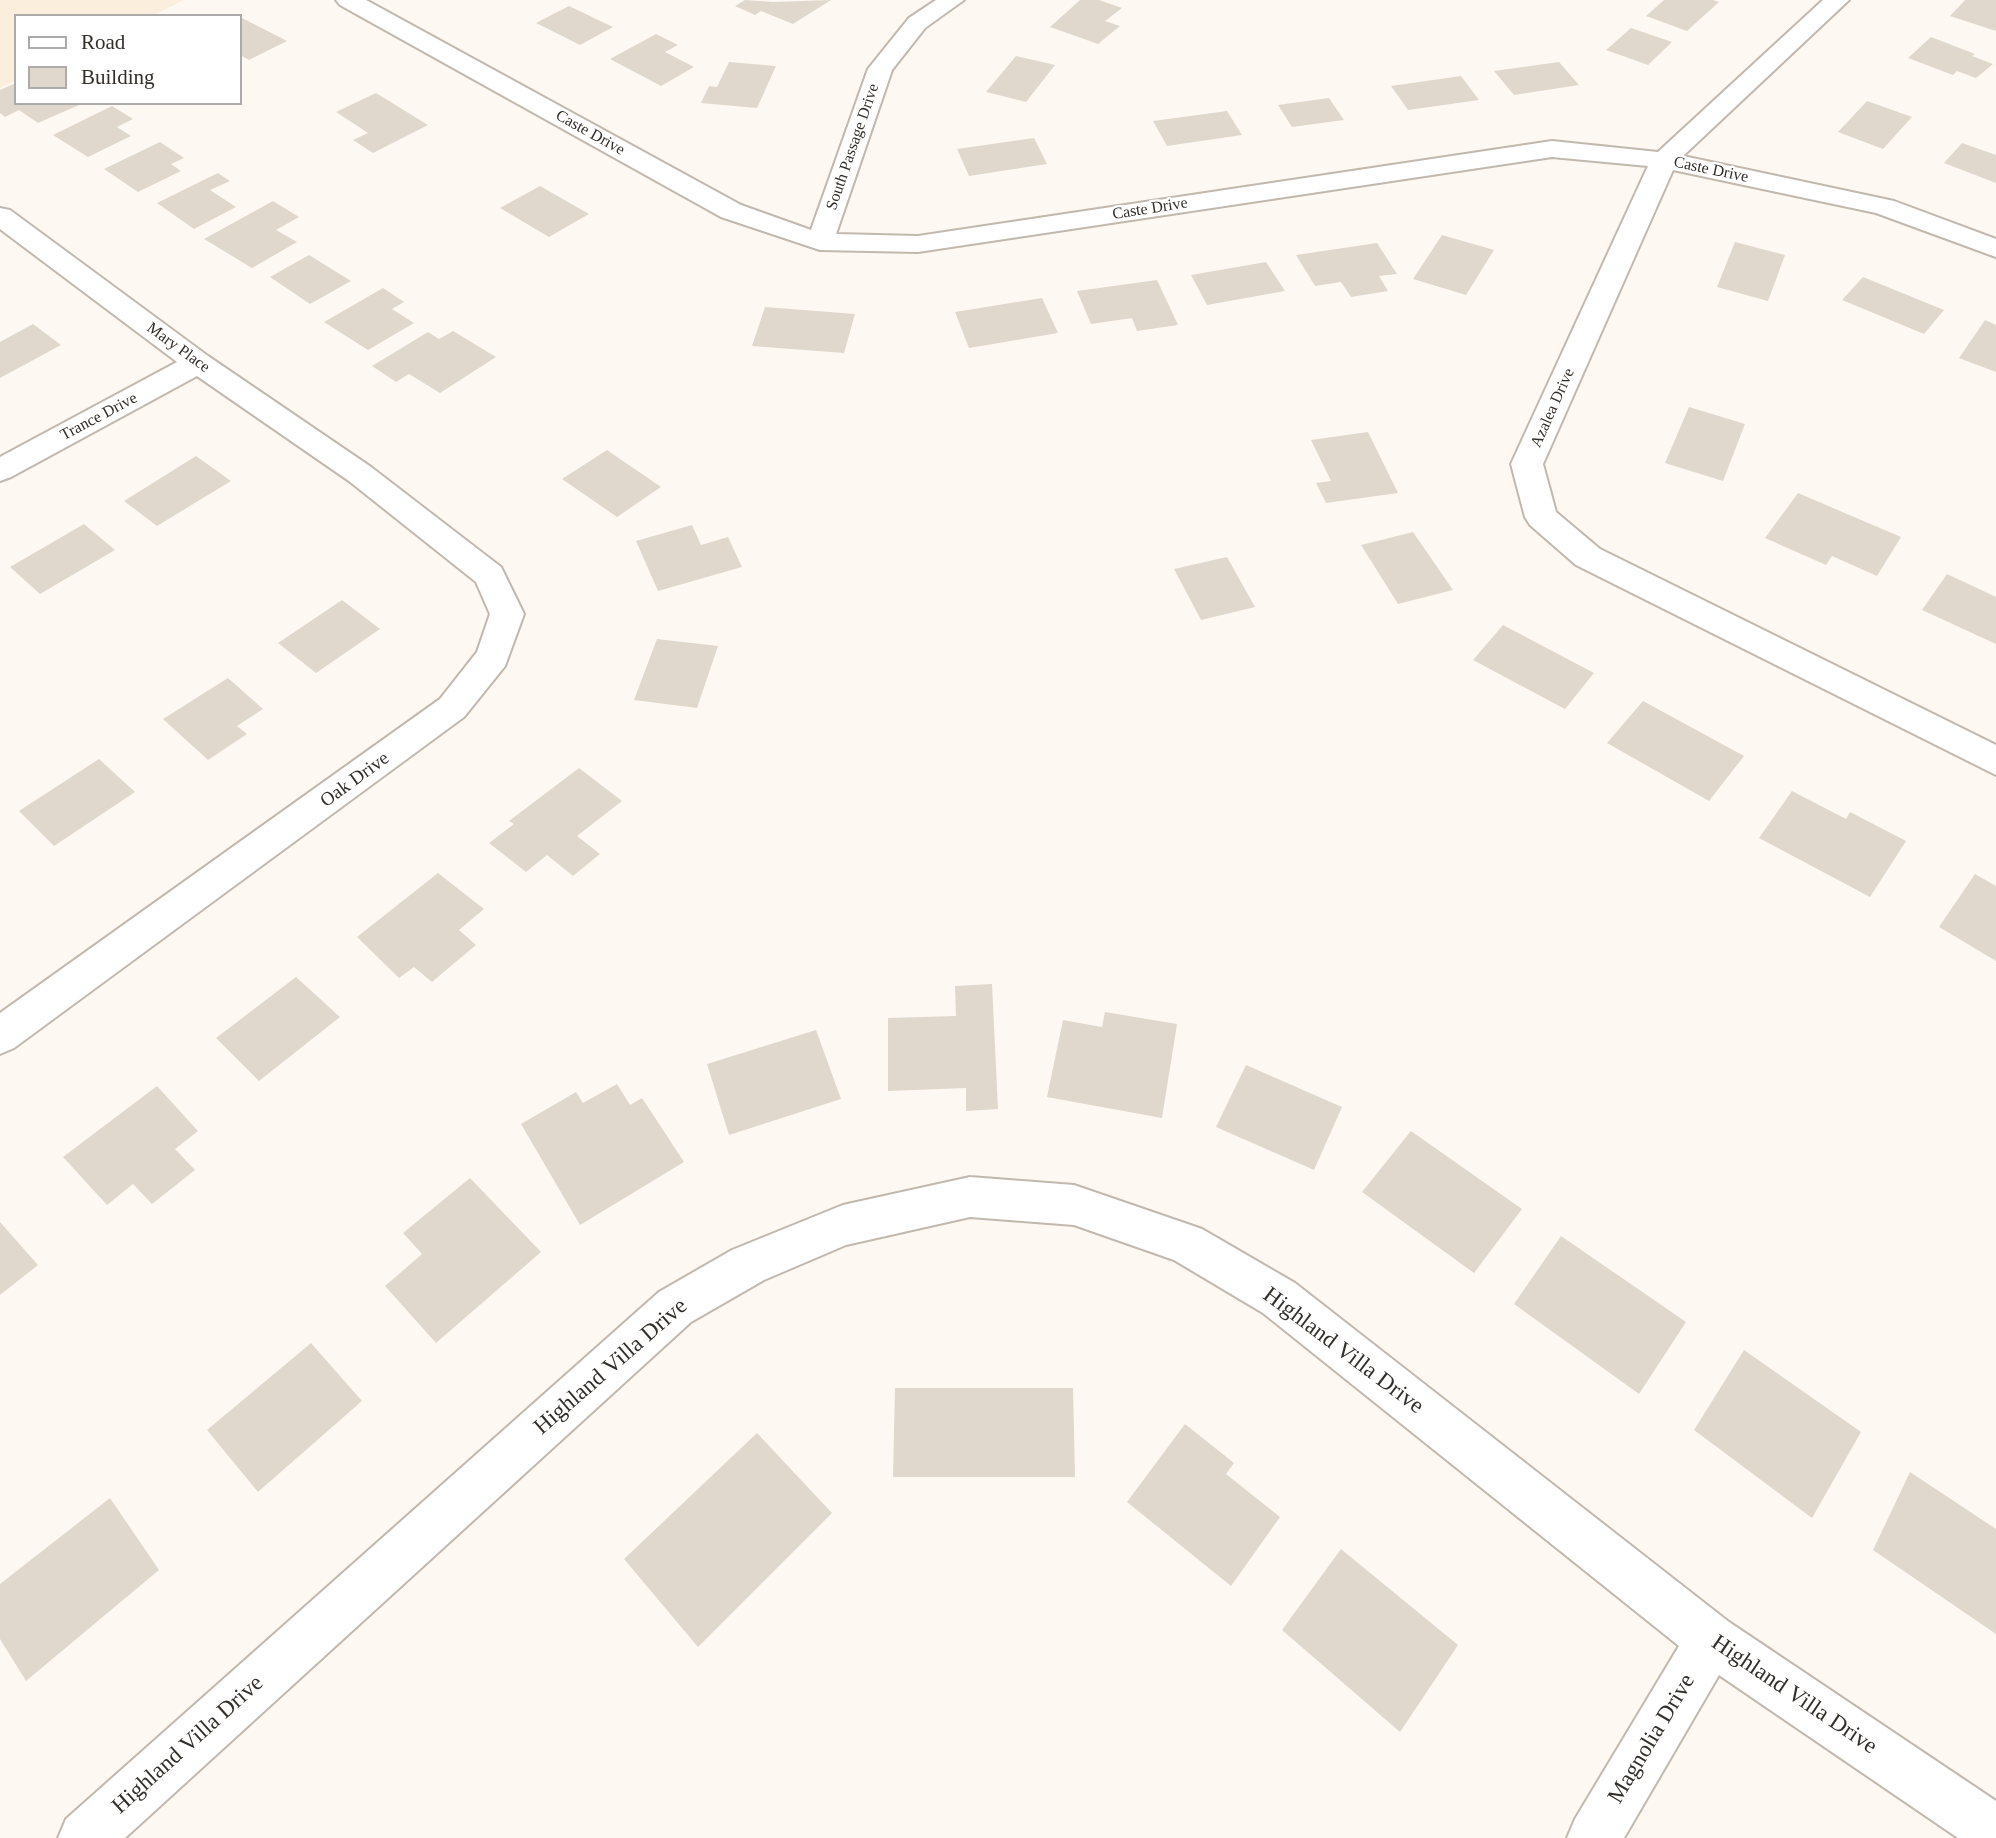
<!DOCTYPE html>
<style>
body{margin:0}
#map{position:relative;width:1996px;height:1838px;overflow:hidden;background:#fef8f2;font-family:Georgia,serif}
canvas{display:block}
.legend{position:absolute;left:14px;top:14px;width:228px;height:91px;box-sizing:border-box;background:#fff;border:2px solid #adabaa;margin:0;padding:9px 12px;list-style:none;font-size:21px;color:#322e2a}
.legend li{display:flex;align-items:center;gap:14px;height:35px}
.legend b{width:35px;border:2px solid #adabaa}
</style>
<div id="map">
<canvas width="1996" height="1838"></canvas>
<ul class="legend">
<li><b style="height:9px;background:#fff"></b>Road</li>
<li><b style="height:19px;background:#e0d8cd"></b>Building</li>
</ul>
</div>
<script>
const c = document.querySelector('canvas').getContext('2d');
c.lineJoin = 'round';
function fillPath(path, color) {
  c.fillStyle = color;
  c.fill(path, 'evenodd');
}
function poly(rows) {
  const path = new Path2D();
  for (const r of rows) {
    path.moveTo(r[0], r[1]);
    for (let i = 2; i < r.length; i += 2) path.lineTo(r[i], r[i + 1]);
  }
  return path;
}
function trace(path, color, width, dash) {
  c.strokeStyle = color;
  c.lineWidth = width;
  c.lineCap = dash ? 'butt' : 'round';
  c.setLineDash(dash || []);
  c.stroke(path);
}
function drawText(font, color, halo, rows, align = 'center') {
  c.font = font + ' Georgia,serif';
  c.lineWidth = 5;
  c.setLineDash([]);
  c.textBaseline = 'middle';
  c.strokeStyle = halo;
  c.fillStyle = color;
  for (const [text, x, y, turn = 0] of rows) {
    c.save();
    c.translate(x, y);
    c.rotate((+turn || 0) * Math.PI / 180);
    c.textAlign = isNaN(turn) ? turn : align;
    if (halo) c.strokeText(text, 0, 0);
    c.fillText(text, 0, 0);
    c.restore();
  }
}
fillPath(poly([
 [0,0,184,0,152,16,16,16,16,80,0,88]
]), '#fceedd');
fillPath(poly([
 [745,0,773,2,831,0,793,24,761,11,755,15,735,6],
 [1080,0,1099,0,1122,8,1105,21,1120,26,1098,44,1050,27],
 [1664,0,1713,0,1719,2,1687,31,1646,16],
 [1965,0,1996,0,1996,31,1950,16],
 [569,6,613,27,580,45,536,23],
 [240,17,287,41,249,60,240,55],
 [1631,28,1672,42,1648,65,1606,50],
 [656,34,678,45,665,52,694,67,661,86,610,59],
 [1931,37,1975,54,1972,56,1993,64,1976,78,1957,71,1953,75,1908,58],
 [1016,56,1055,65,1026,102,986,92],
 [729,62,776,66,757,108,701,103,709,86,717,87],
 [1559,62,1579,85,1514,95,1494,71],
 [1461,76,1479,100,1408,110,1391,86],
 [16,83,16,103,79,105,38,123,19,110,5,117,0,113,0,90],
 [376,93,428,125,373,153,353,140,368,133,336,112],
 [1329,98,1344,120,1292,127,1278,105],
 [1867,101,1912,117,1883,149,1838,132],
 [112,106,133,119,117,127,131,136,88,157,53,135],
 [1227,111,1242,135,1167,146,1153,121],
 [1034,138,1047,164,969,176,957,149],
 [160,142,184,158,171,164,181,171,138,192,104,169],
 [1962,143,1996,155,1996,183,1944,163],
 [218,173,230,181,210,190,236,207,194,229,157,203],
 [540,186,589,214,549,237,500,208],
 [273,201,299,217,276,230,297,242,252,268,204,239],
 [1442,235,1494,250,1466,295,1413,279],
 [1735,242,1785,255,1768,301,1717,287],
 [1377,243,1397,274,1379,276,1388,291,1351,297,1341,282,1315,286,1296,255],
 [309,255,351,281,310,304,270,277],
 [1266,262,1285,291,1207,305,1191,275],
 [1863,277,1944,310,1924,334,1842,300],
 [1157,280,1178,325,1137,331,1132,318,1091,324,1077,291],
 [383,288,404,302,392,309,414,323,368,350,324,322],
 [1042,298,1058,333,969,348,955,312],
 [765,307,855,314,844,353,752,346],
 [1985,320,1996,325,1996,372,1959,358],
 [33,324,61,345,0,378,0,342],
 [453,331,496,357,440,393,409,374,396,382,372,366,428,332,439,339],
 [1689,407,1745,424,1723,481,1665,463],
 [1368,432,1398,493,1326,503,1316,483,1331,481,1311,440],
 [607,450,661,487,617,517,562,479],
 [196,456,231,481,157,526,124,501],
 [1798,493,1901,537,1877,576,1832,556,1826,565,1765,538],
 [84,524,115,550,40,594,10,567],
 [692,525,701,545,728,537,742,567,658,591,636,541],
 [1413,532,1453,590,1398,604,1361,545],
 [1227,557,1255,607,1201,620,1174,569],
 [1947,574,1996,597,1996,644,1922,610],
 [342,600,380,629,316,673,278,643],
 [1503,625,1594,673,1565,709,1473,660],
 [657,639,718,646,697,708,634,700],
 [228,678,263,709,237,726,247,734,208,760,163,719],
 [1643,701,1744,756,1709,801,1607,743],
 [99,759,135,792,54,846,19,811],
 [579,768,622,801,577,836,600,854,573,876,547,855,526,872,489,843,514,824,509,821],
 [1792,791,1846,819,1850,812,1906,841,1870,897,1759,838],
 [438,873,484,909,459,930,476,945,432,982,414,967,399,978,357,937],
 [1975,874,1996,886,1996,961,1939,927],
 [296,977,340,1017,259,1081,216,1038],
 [992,984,998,1109,966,1111,966,1088,888,1091,888,1018,956,1016,955,986],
 [1105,1012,1177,1024,1162,1118,1047,1097,1063,1020,1102,1027],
 [816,1030,841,1099,729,1135,707,1064],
 [1246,1065,1342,1107,1314,1170,1216,1127],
 [617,1084,630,1105,642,1098,684,1162,580,1225,521,1124,576,1092,583,1103],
 [157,1086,198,1131,175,1149,195,1170,152,1204,133,1184,107,1205,63,1157],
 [1411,1131,1522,1209,1474,1273,1362,1192],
 [470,1178,541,1252,436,1343,385,1286,422,1254,403,1233],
 [0,1222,38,1265,0,1295],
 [1561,1236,1686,1322,1639,1394,1514,1304],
 [311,1343,362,1401,258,1492,207,1430],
 [1744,1350,1861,1432,1812,1518,1694,1430],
 [895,1388,1073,1388,1075,1477,893,1477],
 [1185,1424,1234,1463,1226,1474,1280,1517,1231,1586,1127,1502],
 [757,1433,832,1513,698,1647,624,1559],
 [1910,1472,1996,1529,1996,1634,1873,1550],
 [110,1498,159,1570,26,1681,0,1639,0,1584],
 [1341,1549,1458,1645,1400,1732,1282,1630]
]), '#e0d8cd');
const minor = poly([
 [336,0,366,0,741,205,811,230,868,69,909,18,936,0,964,0,925,28,892,70,836,234,918,236,1552,141,1658,152,1823,0,1849,0,1683,156,1894,201,1996,239,1996,257,1876,213,1673,170,1543,464,1556,512,1600,549,1996,745,1996,775,1576,565,1530,525,1525,517,1511,464,1648,166,1552,157,918,252,820,250,721,217,340,5,336,0],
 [0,208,10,210,208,356,371,467,501,567,524,614,505,666,464,717,14,1048,0,1054,0,1013,440,699,477,652,490,614,476,582,349,481,197,376,11,477,0,481,0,457,177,362,0,229,0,208],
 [970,1177,1074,1185,1202,1229,1295,1283,1729,1622,1996,1801,1996,1838,1958,1838,1719,1675,1624,1838,1567,1838,1575,1819,1679,1646,1263,1313,1174,1260,1074,1225,970,1217,846,1245,764,1280,691,1322,125,1838,58,1838,66,1819,659,1292,732,1250,843,1205,970,1177]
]);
trace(minor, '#c1b8ae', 4);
fillPath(minor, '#fff');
drawText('16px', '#322e2a', '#fff', [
 ["Caste Drive",590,133,29],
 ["South Passage Drive",853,147,-71],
 ["Caste Drive",1711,170,12],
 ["Caste Drive",1150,209,-9],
 ["Mary Place",178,348,36],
 ["Azalea Drive",1553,408,-66],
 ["Trance Drive",99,417,-28]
]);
drawText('19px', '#322e2a', '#fff', [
 ["Oak Drive",355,780,-36]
]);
drawText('23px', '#322e2a', '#fff', [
 ["Highland Villa Drive",1343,1351,37],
 ["Highland Villa Drive",611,1367,-41],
 ["Highland Villa Drive",1794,1695,34],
 ["Magnolia Drive",1652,1739,-59],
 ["Highland Villa Drive",188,1745,-42]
]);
</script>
